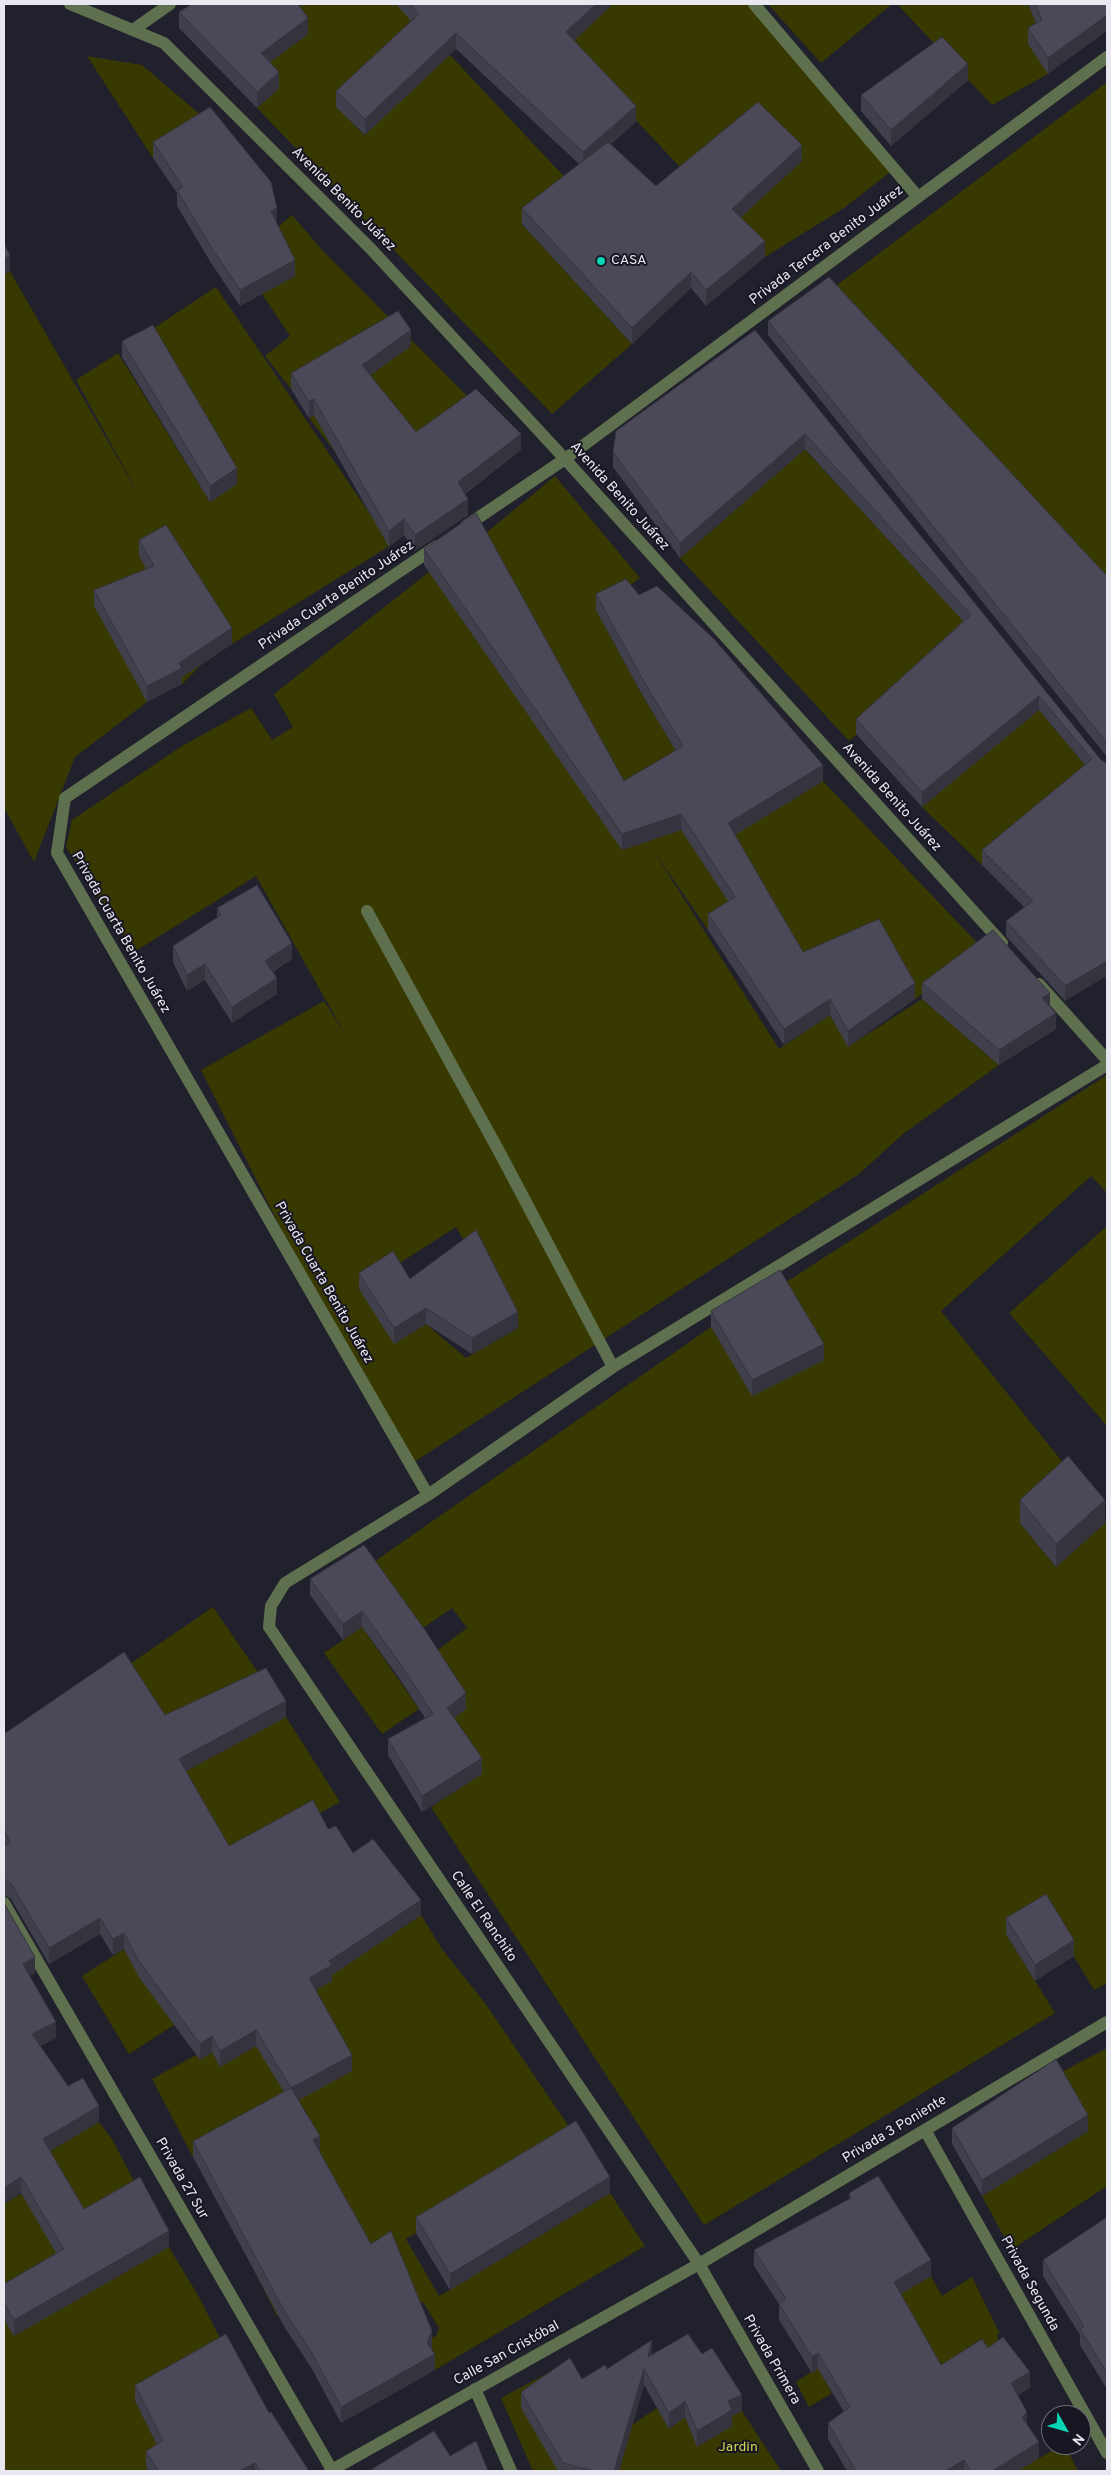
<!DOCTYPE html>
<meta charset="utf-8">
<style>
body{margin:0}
#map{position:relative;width:1111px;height:2475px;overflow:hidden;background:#21202d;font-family:Overpass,sans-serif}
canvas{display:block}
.frame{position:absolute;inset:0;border:5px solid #e9e8f1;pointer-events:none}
.north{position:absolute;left:1041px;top:2405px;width:50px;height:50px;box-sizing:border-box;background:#181623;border:1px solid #6c6a75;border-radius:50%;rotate:128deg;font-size:14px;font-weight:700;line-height:20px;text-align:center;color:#e9e8f1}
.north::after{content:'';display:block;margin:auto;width:18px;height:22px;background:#07d5b5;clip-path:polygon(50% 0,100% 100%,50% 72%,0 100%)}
</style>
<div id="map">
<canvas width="1111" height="2475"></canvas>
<div class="frame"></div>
<div class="north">N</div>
</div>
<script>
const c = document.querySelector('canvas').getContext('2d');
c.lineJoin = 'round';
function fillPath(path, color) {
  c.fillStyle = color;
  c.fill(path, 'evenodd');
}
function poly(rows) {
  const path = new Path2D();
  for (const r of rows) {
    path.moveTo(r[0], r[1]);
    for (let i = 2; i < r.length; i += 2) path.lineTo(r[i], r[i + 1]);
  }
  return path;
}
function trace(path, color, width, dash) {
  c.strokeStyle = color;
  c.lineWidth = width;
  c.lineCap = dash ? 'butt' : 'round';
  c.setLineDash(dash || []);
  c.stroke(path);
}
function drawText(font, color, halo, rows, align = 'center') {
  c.font = font + ' Overpass,sans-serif';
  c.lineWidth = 4;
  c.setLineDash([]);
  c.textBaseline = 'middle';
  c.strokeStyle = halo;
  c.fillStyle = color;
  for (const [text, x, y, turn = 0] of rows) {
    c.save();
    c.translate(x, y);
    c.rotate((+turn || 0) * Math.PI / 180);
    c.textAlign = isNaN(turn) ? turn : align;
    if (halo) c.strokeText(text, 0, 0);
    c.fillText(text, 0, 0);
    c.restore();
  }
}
fillPath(poly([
 [303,4,401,4,422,26,337,107,364,135,450,55,572,185,522,224,632,344,552,414,257,108,278,88,261,69,291,12],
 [526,4,581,34,613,4,754,4,894,169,844,208,765,257],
 [768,4,892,4,821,63],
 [897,4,1028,4,1042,36,1048,74,992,105],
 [87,56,142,65,210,123,153,158],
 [1107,82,1107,590,829,291],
 [292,215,323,251,476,405,416,448,381,405,333,449,309,418,364,379,291,389,265,356,290,336,262,294,295,276,273,231],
 [4,261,144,504,76,380,118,353,210,502,237,484,148,332,216,287,391,545,232,644,202,664,182,684,126,593,147,702,75,757,34,862,4,808],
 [727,365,971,629,1107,791,1051,808,982,865,922,807,927,670,849,741,680,558,763,486],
 [555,476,640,578,596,610,644,698,683,762,735,913,708,930,653,850,779,1049,830,1015,849,1046,922,999,999,1065,903,1134,859,1174,411,1464,323,1312,201,1070,324,1001,346,1036,256,876,134,952,66,847,72,820,182,746,251,708,272,740,293,727,274,694,429,572,480,538],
 [456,1227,515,1330,466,1358,426,1324,359,1289],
 [823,781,985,951,915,999,876,931,807,971,728,839],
 [1107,1075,1107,1193,1091,1176,941,1311,1073,1475,1020,1523,1056,1567,1107,1521,1107,1983,1094,1990,1046,1910,1006,1934,1055,2013,704,2225,431,1807,482,1774,464,1732,454,1718,431,1655,467,1628,452,1608,416,1633,368,1566,711,1327,752,1395,780,1286],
 [1107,1226,1107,1426,1009,1313],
 [213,1607,266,1684,165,1731,124,1668],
 [362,1627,419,1709,382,1734,324,1653],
 [286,1717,340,1802,244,1854,288,1906,375,1946,421,1915,442,1949,485,2003,576,2137,470,2200,502,2259,610,2193,645,2246,435,2370,421,2351,423,2340,436,2336,439,2328,423,2302,407,2312,358,2268,277,2316,252,2266,313,2156,320,2152,291,2104,193,2157,152,2079,196,2055,200,2060,212,2052,220,2067,238,2056,174,2025,129,2054,82,1976,124,1949,141,1980,229,1926,105,1789,189,1769],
 [438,2220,469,2279,439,2296,406,2239],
 [1107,2048,1107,2186,1011,2250,982,2196,1088,2131,1056,2075],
 [99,2122,112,2139,140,2193,51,2244,64,2265,4,2299,4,2204,54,2174,43,2155],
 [169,2247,199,2297,226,2350,163,2457,146,2467,149,2471,4,2471,4,2319,14,2335],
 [931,2276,942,2296,972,2277,1000,2334,997,2335,1003,2353,960,2369,826,2383,832,2393,809,2407,796,2382,865,2337,892,2299],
 [564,2364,567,2471,533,2471,501,2398],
 [657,2408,669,2428,685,2417,697,2447,728,2417,742,2411,781,2471,619,2471,632,2425],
 [1061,2445,1065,2445,1078,2471,1018,2471]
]), '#383900');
trace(poly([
 [70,4,164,43,371,249,565,459,1002,943],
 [754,4,918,197],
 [133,30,170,4],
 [466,526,565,459,1107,57],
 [367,911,501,1155,613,1367],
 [1039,984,1107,1060],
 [428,1495,57,853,65,798,437,546],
 [4,1903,332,2470],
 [925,2130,1107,2453],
 [475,2389,511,2471],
 [330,2471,699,2264,1107,2022],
 [818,2471,699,2264,269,1627,271,1606,285,1583,428,1495,613,1367,1107,1065]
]), '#5f704e', 12);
fillPath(poly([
 [396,4,613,4,574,40,636,122,611,144,656,186,802,161,741,217,765,257,706,306,691,288,632,344,522,224,522,208,579,164,456,49,365,135,336,107,336,91,411,21],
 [1028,4,1107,4,1048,74,1028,44,1028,28,1036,23],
 [300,6,308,34,270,62,279,88,257,108,179,28,179,12],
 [968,80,891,146,861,111,861,95],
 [153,142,295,276,240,306,211,263,177,206,177,193,153,158],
 [768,321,1107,576,1107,757,768,335],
 [755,330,1101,760,1065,1001,1006,936,1006,921,1024,907,982,865,982,850,1085,765,1039,710,922,807,856,734,856,719,963,621,805,449,680,558,613,467,613,452],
 [122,341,237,484,210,502,122,357],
 [411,346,370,375,416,432,521,450,465,494,468,515,415,551,404,535,389,547,314,415,309,418,291,389,291,373],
 [139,540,232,644,182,677,182,684,147,702,94,606,94,590,146,569,139,556],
 [424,549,624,781,676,751,644,698,596,610,596,594,639,595,823,781,735,835,803,952,915,999,848,1047,830,1015,784,1045,708,930,708,914,728,901,681,830,622,850,424,565],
 [217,908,292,959,273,972,277,994,232,1023,205,980,187,991,173,962,173,946,217,918],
 [922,983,1050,1007,1056,1029,999,1065,922,999],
 [359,1273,410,1279,518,1328,472,1354,426,1324,394,1344,359,1289],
 [711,1311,824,1360,752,1396,711,1327],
 [1020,1500,1105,1523,1056,1567,1020,1523],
 [364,1545,466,1709,454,1718,482,1774,422,1812,388,1755,388,1739,425,1718,399,1678,362,1627,343,1640,310,1595,310,1579],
 [165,1715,286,1717,186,1771,229,1846,328,1829,421,1915,332,1975,332,1981,315,1990,352,2071,299,2100,320,2152,319,2152,371,2244,432,2347,435,2370,341,2423,312,2369,285,2328,193,2157,193,2141,284,2092,256,2046,220,2067,212,2052,200,2060,139,1977,124,1949,113,1955,100,1934,49,1964,11,1899,4,1895,4,1734],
 [4,1903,35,1973,29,1976,56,2038,40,2046,68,2086,99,2122,50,2151,84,2209,169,2247,14,2336,4,2319,4,2284,56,2253,21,2193,4,2204],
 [1006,1918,1074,1956,1035,1981,1006,1934],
 [952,2128,1088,2131,982,2196,952,2144],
 [610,2193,450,2290,416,2233,416,2217],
 [849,2193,931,2276,901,2294,941,2365,988,2348,1030,2388,1018,2395,1027,2424,1039,2458,1018,2471,847,2471,828,2439,828,2423,844,2412,818,2369,812,2373,779,2320,779,2304,754,2266,754,2250,849,2199],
 [1107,2218,1107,2389,1080,2345,1080,2335,1043,2276,1043,2260],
 [652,2354,742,2411,732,2416,732,2426,697,2447,685,2417,669,2429,644,2385,619,2471,558,2471,521,2408,521,2392,582,2379,607,2369],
 [135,2385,269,2413,309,2471,149,2471,146,2467,146,2451,157,2445,135,2401]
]), '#403f4c');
fillPath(poly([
 [596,4,613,4,566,48,566,32],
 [1107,15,1107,31,1048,74,1048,58],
 [308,18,308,34,261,69,261,53],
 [456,33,456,49,365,135,365,119],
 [968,64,968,80,891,146,891,130],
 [279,72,279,88,257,108,257,92],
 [636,106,636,122,583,168,583,152],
 [802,145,802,161,732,225,732,209],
 [277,208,277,224,271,211],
 [765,241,765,257,706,306,706,290],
 [10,255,10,271,4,275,4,259],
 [295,260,295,276,240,306,240,290],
 [691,272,691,288,632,344,632,328],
 [411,330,411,346,362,381,362,365],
 [314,399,314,415,309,418,309,402],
 [521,434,521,450,458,498,458,482],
 [805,434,805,449,680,558,680,543],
 [237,468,237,484,210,502,210,486],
 [468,499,468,515,415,551,415,535],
 [404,519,404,535,389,547,389,531],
 [232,628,232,644,182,677,182,684,147,702,147,686,179,663],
 [1039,696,1039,710,922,807,922,792],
 [823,765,823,781,728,839,728,823],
 [681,814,681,830,622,850,622,834],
 [292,943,292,959,265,977,265,961],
 [1107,961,1107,976,1065,1001,1065,986],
 [205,964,205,980,187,991,187,975],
 [277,978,277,994,232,1023,232,1007],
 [915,983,915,999,848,1047,848,1031],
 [1050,993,1050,1009,1042,998],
 [830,999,830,1015,784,1045,784,1029],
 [1056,1013,1056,1029,999,1065,999,1050],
 [426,1308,426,1324,394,1344,394,1328],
 [518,1312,518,1328,472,1354,472,1338],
 [824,1344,824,1360,752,1396,752,1380],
 [1105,1500,1105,1523,1056,1567,1056,1544],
 [362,1611,362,1627,343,1640,343,1624],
 [466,1693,466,1709,447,1724,447,1708],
 [286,1701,286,1717,179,1775,179,1759],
 [482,1758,482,1774,422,1812,422,1796],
 [421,1900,421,1915,332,1975,332,1981,309,1994,309,1978,329,1961],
 [100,1918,100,1934,49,1964,49,1948],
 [124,1933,124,1949,113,1955,113,1939],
 [1074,1940,1074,1956,1035,1981,1035,1965],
 [35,1957,35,1973,23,1980,23,1964],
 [56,2022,56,2038,32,2050,32,2034],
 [256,2030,256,2046,220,2067,220,2051],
 [212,2036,212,2052,200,2060,200,2044],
 [352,2055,352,2071,291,2104,291,2088],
 [99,2106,99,2122,43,2155,43,2139],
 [1088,2115,1088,2131,982,2196,982,2180],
 [320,2136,320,2152,313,2156,313,2140],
 [21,2177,21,2193,4,2204,4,2188],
 [610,2177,610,2193,450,2290,450,2274],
 [169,2231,169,2247,14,2336,14,2320],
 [931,2260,931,2276,894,2298,894,2282],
 [432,2331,432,2347,428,2358,435,2354,435,2370,341,2423,341,2407,427,2343],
 [652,2340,652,2356,648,2357],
 [818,2353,818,2369,812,2373,812,2357],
 [644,2369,644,2385,619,2471,614,2471],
 [1030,2372,1030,2388,1011,2399,1011,2383],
 [742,2395,742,2411,732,2416,732,2426,697,2447,697,2431,728,2401],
 [685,2401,685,2417,669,2429,669,2413],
 [1027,2412,1027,2428,1022,2417],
 [1039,2442,1039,2458,1018,2471,992,2471],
 [964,2460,964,2471,945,2471],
 [255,2463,255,2471,240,2471]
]), '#34333e');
const building = poly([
 [192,4,298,4,308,18,261,53,279,72,257,92,179,12,192,4],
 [410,4,596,4,566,32,636,106,583,152,456,33,365,119,336,91,419,14,410,4],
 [1035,4,1107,4,1107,15,1048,58,1028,28,1042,20,1035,4],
 [942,37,968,64,891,130,861,95,942,37],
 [758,102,802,145,732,209,765,241,706,290,691,272,632,328,522,208,608,142,656,186,758,102],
 [210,107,271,182,277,208,271,211,295,260,240,290,211,247,177,190,183,187,153,142,210,107],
 [4,244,10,255,4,259,4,244],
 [829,277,1107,576,1107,743,768,321,829,277],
 [398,311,411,330,362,365,416,432,476,389,521,434,458,482,468,499,415,535,404,519,389,531,314,399,309,402,291,373,398,311],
 [153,325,237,468,210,486,122,341,153,325],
 [755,330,1101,760,1107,763,1107,961,1065,986,1006,921,1033,901,982,850,1092,759,1039,696,922,792,856,719,971,615,805,434,680,543,613,452,616,431,755,330],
 [476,513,624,781,683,746,644,682,596,594,626,579,639,595,657,586,714,639,823,765,728,823,803,952,879,919,915,983,848,1031,830,999,784,1029,708,914,735,897,681,814,622,834,424,549,476,513],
 [166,525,232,628,179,663,182,668,147,686,94,590,154,566,139,540,166,525],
 [257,885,292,943,265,961,277,978,232,1007,205,964,187,975,173,946,221,915,217,908,257,885],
 [993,930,1050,993,1042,998,1056,1013,999,1050,922,983,993,930],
 [476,1230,518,1312,472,1338,426,1308,394,1328,359,1273,393,1251,410,1279,476,1230],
 [780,1270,824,1344,752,1380,711,1311,780,1270],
 [1068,1456,1105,1500,1056,1544,1020,1500,1068,1456],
 [364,1545,425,1630,466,1693,447,1708,482,1758,422,1796,388,1739,433,1714,399,1662,362,1611,343,1624,310,1579,364,1545],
 [124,1652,165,1715,266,1668,286,1701,179,1759,229,1846,313,1800,328,1829,336,1826,353,1853,373,1839,421,1900,329,1961,332,1965,309,1978,352,2055,291,2088,256,2030,220,2051,212,2036,200,2044,139,1961,124,1933,113,1939,100,1918,49,1948,11,1883,4,1879,4,1846,10,1842,4,1830,4,1734,124,1652],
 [1046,1894,1074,1940,1035,1965,1006,1918,1046,1894],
 [4,1903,35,1957,23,1964,56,2022,32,2034,68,2086,83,2078,99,2106,43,2139,84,2209,140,2177,169,2231,14,2320,4,2303,4,2284,64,2249,21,2177,4,2188,4,1903],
 [1056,2059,1088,2115,982,2180,952,2128,1056,2059],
 [291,2088,320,2136,313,2140,371,2244,391,2231,432,2331,427,2343,435,2354,341,2407,312,2353,285,2312,193,2141,291,2088],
 [576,2121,610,2177,450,2274,416,2217,576,2121],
 [878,2176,931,2260,894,2282,941,2365,982,2339,988,2348,1003,2337,1030,2372,1011,2383,1027,2412,1022,2417,1039,2442,992,2471,971,2471,964,2460,945,2471,856,2471,828,2423,850,2407,818,2353,812,2357,779,2304,786,2299,754,2250,851,2198,849,2193,878,2176],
 [1107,2217,1107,2373,1080,2329,1084,2326,1043,2260,1107,2217],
 [226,2334,269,2413,271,2412,309,2471,260,2471,255,2463,240,2471,158,2471,146,2451,163,2441,135,2385,226,2334],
 [688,2334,702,2354,712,2348,742,2395,728,2401,732,2410,697,2431,685,2401,669,2413,644,2369,614,2471,594,2471,563,2463,521,2392,570,2358,582,2379,605,2365,607,2369,652,2340,648,2357,688,2334],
 [434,2431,450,2456,476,2441,488,2471,369,2471,434,2431]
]);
fillPath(building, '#4b4958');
trace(building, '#34333e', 1);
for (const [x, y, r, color] of [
 [601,261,5,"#07d5b5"]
]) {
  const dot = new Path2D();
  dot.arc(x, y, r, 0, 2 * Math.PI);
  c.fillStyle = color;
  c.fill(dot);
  trace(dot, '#181623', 2);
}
drawText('14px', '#e9e8f1', '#181623', [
 ["Avenida Benito Juárez",343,200,45],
 ["Privada Tercera Benito Juárez",827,246,-37],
 ["Avenida Benito Juárez",619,497,48],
 ["Privada Cuarta Benito Juárez",337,596,-34],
 ["Avenida Benito Juárez",891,798,48],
 ["Privada Cuarta Benito Juárez",120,933,60],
 ["Privada Cuarta Benito Juárez",323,1283,60],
 ["Calle El Ranchito",483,1917,56],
 ["Privada 3 Poniente",895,2130,-31],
 ["Privada 27 Sur",181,2179,60],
 ["Privada Segunda",1029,2284,61],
 ["Calle San Cristóbal",507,2354,-29],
 ["Privada Primera",771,2360,60]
]);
drawText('14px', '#e9e8f1', '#181623', [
 ["CASA",611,261]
], 'left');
drawText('14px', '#d2d751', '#181623', [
 ["Jardin",738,2448]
]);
</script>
